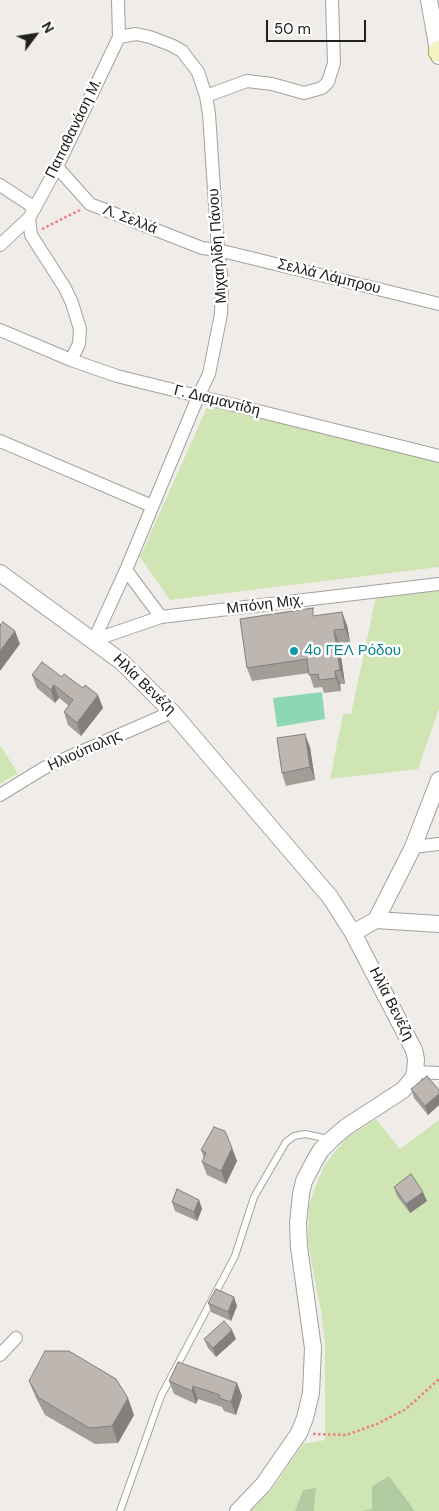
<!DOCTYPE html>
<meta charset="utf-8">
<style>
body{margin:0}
#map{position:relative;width:439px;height:1511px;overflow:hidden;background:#f0ede8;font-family:"DM Sans",sans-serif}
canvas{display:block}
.north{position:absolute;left:10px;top:10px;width:50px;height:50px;-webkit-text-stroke:4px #fff;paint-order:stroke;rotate:59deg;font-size:14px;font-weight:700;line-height:20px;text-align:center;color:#202020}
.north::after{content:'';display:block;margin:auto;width:18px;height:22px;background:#202020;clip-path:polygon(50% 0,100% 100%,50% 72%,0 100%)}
.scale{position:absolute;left:266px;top:20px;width:100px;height:22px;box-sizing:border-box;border:2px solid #202020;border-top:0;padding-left:6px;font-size:15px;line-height:18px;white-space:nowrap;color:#202020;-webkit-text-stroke:4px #fff;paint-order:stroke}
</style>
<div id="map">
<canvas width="439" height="1511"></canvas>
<div class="north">N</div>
<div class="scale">50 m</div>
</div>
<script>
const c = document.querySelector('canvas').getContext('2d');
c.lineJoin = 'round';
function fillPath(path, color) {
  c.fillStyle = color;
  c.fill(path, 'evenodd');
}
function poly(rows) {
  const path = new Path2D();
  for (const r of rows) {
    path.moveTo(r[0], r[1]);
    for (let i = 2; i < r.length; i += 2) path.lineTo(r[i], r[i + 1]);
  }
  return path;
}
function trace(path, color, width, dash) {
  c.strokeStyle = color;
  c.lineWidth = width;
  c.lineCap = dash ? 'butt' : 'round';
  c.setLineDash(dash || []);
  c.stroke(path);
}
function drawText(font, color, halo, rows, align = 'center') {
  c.font = font + ' "DM Sans",sans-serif';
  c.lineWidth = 5;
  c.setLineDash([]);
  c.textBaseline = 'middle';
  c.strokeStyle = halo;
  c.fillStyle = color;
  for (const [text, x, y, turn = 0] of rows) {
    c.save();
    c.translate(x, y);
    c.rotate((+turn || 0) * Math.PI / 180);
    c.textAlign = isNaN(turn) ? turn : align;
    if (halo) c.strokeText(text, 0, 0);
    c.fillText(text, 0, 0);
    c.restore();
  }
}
fillPath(poly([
 [209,403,439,458,439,567,170,600,140,557],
 [439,587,439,709,418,769,330,779,343,714,351,714,376,597],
 [0,745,18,773,0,784],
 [376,1119,400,1149,439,1120,439,1511,415,1511,389,1476,372,1486,372,1509,360,1511,314,1511,315,1489,303,1490,295,1511,251,1511,273,1488,303,1444,325,1440,325,1342,321,1311,308,1243,309,1205,316,1185,324,1166,337,1149,348,1137]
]), '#cfe5b3');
fillPath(poly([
 [389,1476,415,1511,360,1511,372,1509,372,1486],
 [316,1488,314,1511,295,1511,303,1490]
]), '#b1cba1');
fillPath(poly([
 [322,692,325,719,277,727,273,698]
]), '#8ed7b5');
const service = poly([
 [120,1511,161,1396,235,1256,254,1197,286,1142,294,1136,305,1134,329,1139]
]);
const minor = poly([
 [206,96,247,81,272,84,304,93,322,88,328,82,334,63,332,0],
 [57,167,90,204,202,248,218,250,439,304],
 [0,185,35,208],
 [29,218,31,235,65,288,72,303,80,329,79,344,71,360],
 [0,245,29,218,57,167,119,37,118,0],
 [0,330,71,360,117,376,439,456],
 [0,441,152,506],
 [126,570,161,617],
 [94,640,126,570,198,397,209,374,221,314,222,281,218,250,209,114,206,96,198,72,182,51,171,45,150,37,136,34,119,37],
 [94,640,161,617,439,584],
 [0,795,44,768,172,712],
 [413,847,439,844],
 [415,1072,439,1073],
 [0,1355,16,1338]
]);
const tertiary = poly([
 [429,0,439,56],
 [0,573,122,662,172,712,330,897,353,933,414,1050,416,1059,415,1072,413,1078,403,1090,346,1127,332,1139,321,1150,315,1160,304,1181,301,1194,298,1223,299,1247,313,1348,311,1393,305,1418,299,1433,263,1485,238,1511],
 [376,920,439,924],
 [353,933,376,920,413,847,439,780]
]);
const secondary = poly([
 [438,52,439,50]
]);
trace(service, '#a1a1a1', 8);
trace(minor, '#a1a1a1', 14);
trace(tertiary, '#a1a1a1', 18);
trace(secondary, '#6c6f10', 20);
trace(poly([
 [42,229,80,210],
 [313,1434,346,1435,377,1424,406,1409,439,1379]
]), '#ed7f7c', 2.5, [2.5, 2.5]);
trace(service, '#fff', 6);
trace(minor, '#fff', 12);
trace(tertiary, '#fff', 16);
trace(secondary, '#f4f3c2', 19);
fillPath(poly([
 [315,616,347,625,350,642,339,643,345,684,340,684,341,691,324,693,322,687,314,688,309,673,252,681,247,668],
 [32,675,103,708,81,736,68,725,64,712,69,706,59,698,55,703,37,688],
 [310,747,315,780,286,786,282,773],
 [411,1089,439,1090,439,1105,428,1115,414,1098],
 [232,1148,237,1161,226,1184,207,1175,202,1162,204,1158,201,1150],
 [394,1187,427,1201,410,1213,397,1196],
 [199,1200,202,1209,197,1221,175,1211,172,1202],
 [208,1303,237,1306,231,1321,211,1312],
 [204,1339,236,1339,216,1357,208,1348],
 [29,1381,134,1415,118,1443,95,1444,45,1415,36,1398],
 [169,1381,242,1396,236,1415,224,1411,222,1407,198,1399,196,1404,174,1394]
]), '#a39d98');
fillPath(poly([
 [342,612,347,625,350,642,345,629],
 [334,630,339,643,345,684,340,670],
 [15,631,20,644,0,671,0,651],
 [335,671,340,684,341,691,336,678],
 [54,685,59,698,55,703,51,690],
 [98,695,103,708,81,736,77,723],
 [305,734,310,747,315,780,310,767],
 [439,1094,439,1105,428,1115,425,1106],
 [232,1148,237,1161,226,1184,221,1171],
 [423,1192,427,1201,410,1213,406,1204],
 [199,1200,202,1209,197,1221,194,1212],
 [234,1297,237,1306,231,1321,228,1312],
 [232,1330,236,1339,216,1357,213,1348],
 [237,1383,242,1396,236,1415,231,1402],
 [193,1386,198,1399,196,1404,192,1391],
 [128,1398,134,1415,118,1443,112,1426]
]), '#847f7c');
const building = poly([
 [313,608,313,616,342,612,345,629,334,630,340,670,335,671,336,678,319,680,318,674,309,675,307,659,247,668,240,619,313,608],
 [3,622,15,631,0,651,0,625,3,622],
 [42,662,62,677,64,674,83,688,85,685,98,695,77,723,64,712,73,700,54,685,51,690,32,675,42,662],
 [305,734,310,767,282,773,277,738,305,734],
 [427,1076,439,1090,439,1094,425,1106,411,1089,427,1076],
 [214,1127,225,1131,232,1148,221,1171,202,1162,206,1153,201,1150,214,1127],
 [411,1174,423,1192,406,1204,394,1187,411,1174],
 [177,1189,199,1200,194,1212,172,1202,177,1189],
 [216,1289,234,1297,228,1312,208,1303,216,1289],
 [224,1321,232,1330,213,1348,204,1339,224,1321],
 [45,1351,69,1351,116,1379,128,1398,112,1426,89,1428,39,1398,29,1381,45,1351],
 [178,1362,237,1383,231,1402,219,1398,220,1395,193,1386,192,1391,169,1381,178,1362]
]);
fillPath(building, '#bdb6b1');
trace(building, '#847f7c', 1);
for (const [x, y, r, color] of [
 [294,651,5,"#0f9aa8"]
]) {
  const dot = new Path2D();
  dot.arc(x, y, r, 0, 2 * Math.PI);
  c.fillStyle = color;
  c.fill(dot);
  trace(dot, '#fff', 2);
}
drawText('15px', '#202020', '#fff', [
 ["Παπαθανάση Μ.",74,129,-64],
 ["Λ. Σελλά",130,220,21],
 ["Μιχαηλίδη Πάνου",218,246,-94],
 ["Σελλά Λάμπρου",329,277,14],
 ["Γ. Διαμαντίδη",217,401,14],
 ["Μπόνη Μιχ.",265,605,-7],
 ["Ηλία Βενέζη",144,685,44],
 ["Ηλιούπολης",85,751,-24],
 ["Ηλία Βενέζη",391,1004,63]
]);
drawText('15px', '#0d838f', '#fff', [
 ["4ο ΓΕΛ Ρόδου",304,651]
], 'left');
</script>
